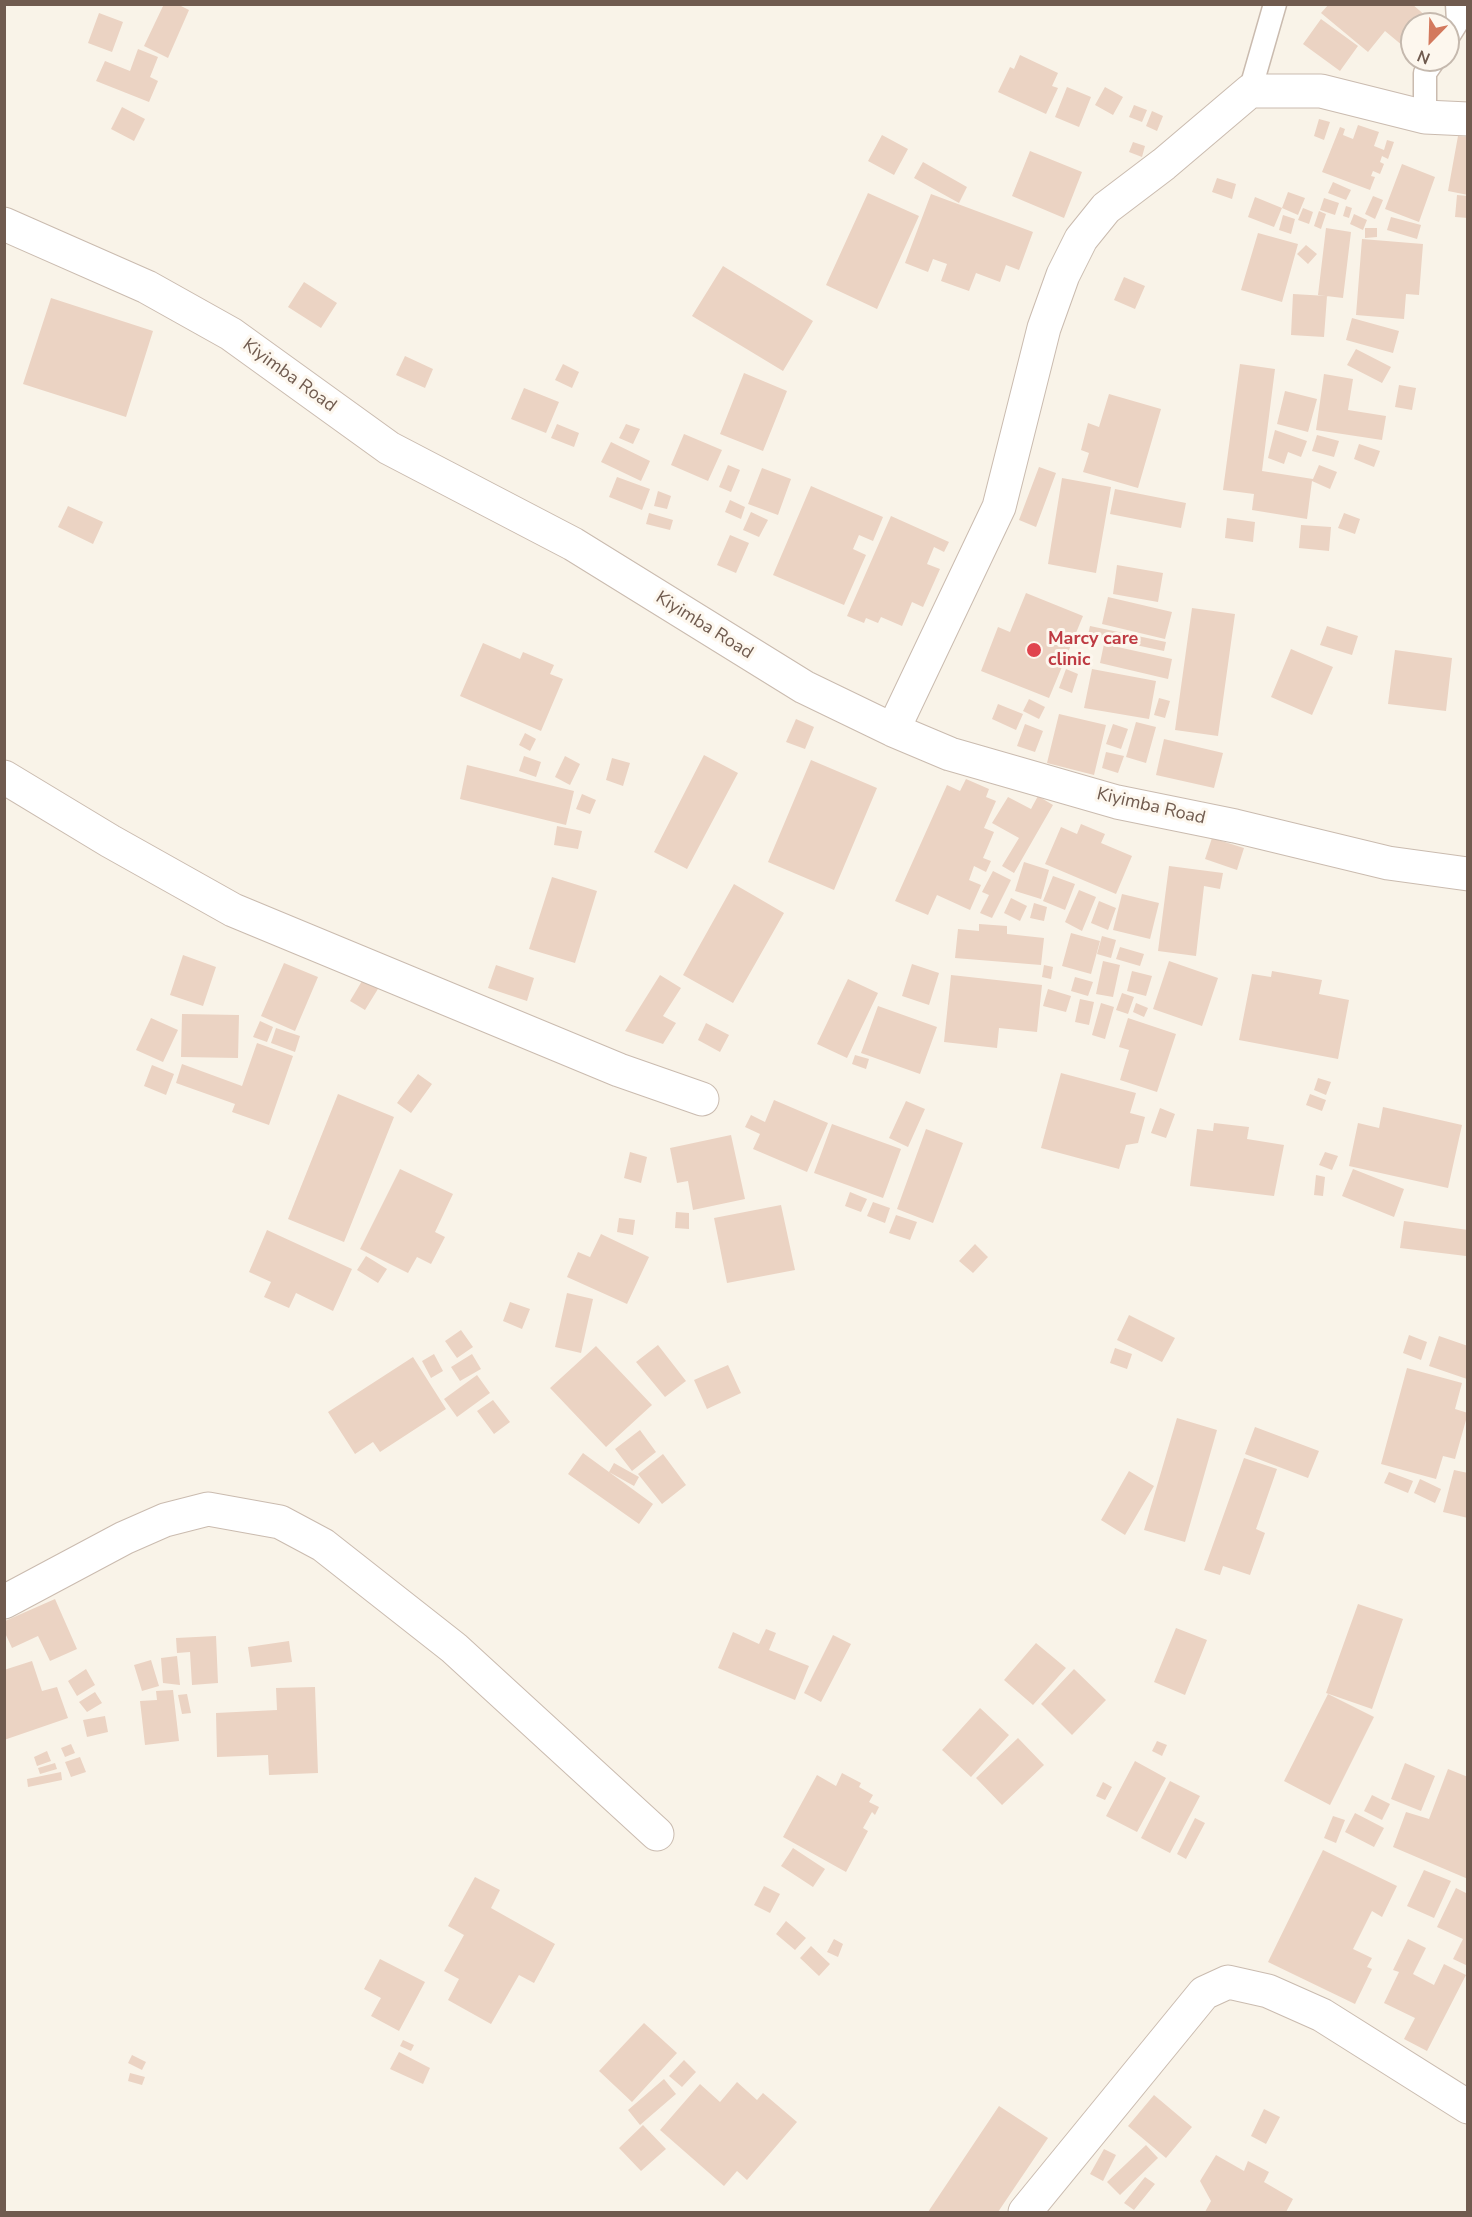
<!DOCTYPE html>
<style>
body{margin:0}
#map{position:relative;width:1472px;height:2217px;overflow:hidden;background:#f9f3e8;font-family:"Nunito Sans",sans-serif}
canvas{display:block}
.frame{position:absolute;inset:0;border:6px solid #705b4f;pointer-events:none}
.north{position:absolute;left:1400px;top:12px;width:60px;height:60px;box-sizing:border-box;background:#fdf7ee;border:2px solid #c5b9ae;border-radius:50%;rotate:203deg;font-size:16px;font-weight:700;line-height:24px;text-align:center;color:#705b4f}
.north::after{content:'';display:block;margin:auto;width:21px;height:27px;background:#d3795d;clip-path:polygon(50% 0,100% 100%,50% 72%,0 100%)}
</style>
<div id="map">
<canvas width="1472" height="2217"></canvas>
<div class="frame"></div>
<div class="north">N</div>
</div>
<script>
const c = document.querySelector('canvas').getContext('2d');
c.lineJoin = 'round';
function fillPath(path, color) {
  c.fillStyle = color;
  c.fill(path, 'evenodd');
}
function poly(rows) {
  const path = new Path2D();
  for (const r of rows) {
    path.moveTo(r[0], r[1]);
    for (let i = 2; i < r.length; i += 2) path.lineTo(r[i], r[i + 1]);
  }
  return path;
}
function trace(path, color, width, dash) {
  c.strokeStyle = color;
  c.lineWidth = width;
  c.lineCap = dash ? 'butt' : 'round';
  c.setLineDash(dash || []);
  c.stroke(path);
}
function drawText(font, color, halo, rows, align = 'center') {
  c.font = font + ' "Nunito Sans",sans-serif';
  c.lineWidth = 6;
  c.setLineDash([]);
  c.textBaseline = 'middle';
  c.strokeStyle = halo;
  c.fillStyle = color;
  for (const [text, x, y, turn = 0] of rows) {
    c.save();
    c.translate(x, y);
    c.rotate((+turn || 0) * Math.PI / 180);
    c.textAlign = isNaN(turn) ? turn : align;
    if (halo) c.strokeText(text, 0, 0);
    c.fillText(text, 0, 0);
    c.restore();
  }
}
fillPath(poly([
 [164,4,177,4,189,10,168,58,144,46],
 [1329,4,1412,4,1427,17,1421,24,1412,24,1412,35,1403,46,1385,31,1368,52,1321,13],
 [99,13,123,22,112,52,88,43],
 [1321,19,1358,46,1340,71,1303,44],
 [138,49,158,57,150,77,158,81,149,102,96,81,105,61,130,71],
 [1020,55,1058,73,1052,86,1058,88,1046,114,998,92,1010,67,1014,69],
 [1067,87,1091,97,1079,127,1055,117],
 [1105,87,1123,97,1113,115,1095,105],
 [1134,105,1147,110,1142,122,1129,117],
 [122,107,145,119,134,141,111,129],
 [1152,111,1163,116,1157,131,1146,126],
 [1319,119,1330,122,1324,140,1314,136],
 [1358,125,1379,132,1374,146,1384,150,1387,140,1394,142,1388,159,1382,156,1380,162,1384,164,1380,174,1373,171,1371,176,1375,177,1370,190,1322,172,1340,127,1345,129,1343,135,1353,139],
 [882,135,908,149,894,175,868,161],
 [1458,136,1468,137,1468,195,1448,191],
 [1133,142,1145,146,1142,157,1129,152],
 [1030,151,1082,172,1064,218,1012,196],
 [923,162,967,187,959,203,914,178],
 [1402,164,1435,177,1419,222,1385,209],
 [1217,178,1236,184,1232,199,1212,192],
 [1333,182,1351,190,1346,200,1328,193],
 [1288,192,1305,198,1298,215,1282,208],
 [868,193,919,216,877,309,826,285],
 [931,194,1033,232,1019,270,1006,265,1000,282,976,273,969,291,941,281,947,264,933,259,928,272,905,263],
 [1457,195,1468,196,1468,218,1455,217],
 [1373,196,1383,200,1375,219,1365,214],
 [1255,197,1282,208,1274,227,1248,217],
 [1324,198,1339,203,1335,215,1320,210],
 [1346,206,1352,208,1349,218,1343,216],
 [1303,208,1313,212,1309,224,1298,220],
 [1319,211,1326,214,1321,229,1314,226],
 [1354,214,1367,220,1363,230,1350,224],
 [1283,215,1295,219,1291,234,1279,230],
 [1391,217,1421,225,1417,239,1387,230],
 [1326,228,1351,232,1343,298,1318,295],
 [1365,228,1377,228,1377,237,1365,238],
 [1258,233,1298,244,1282,302,1241,290],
 [1362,239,1423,244,1419,295,1406,294,1404,319,1356,315],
 [1306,245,1317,254,1308,264,1297,254],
 [723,266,813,321,783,371,692,316],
 [1124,277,1145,286,1135,309,1114,300],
 [304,282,337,303,321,328,288,307],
 [1293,294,1327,296,1324,337,1291,335],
 [51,298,153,331,126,417,23,384],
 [1352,318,1399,331,1393,353,1346,340],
 [1356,349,1391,367,1382,383,1347,365],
 [405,356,433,369,425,388,396,375],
 [563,364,579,372,572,388,555,380],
 [1240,364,1275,369,1262,471,1313,479,1319,465,1337,472,1330,489,1312,481,1307,519,1252,510,1254,494,1223,490],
 [744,373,787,391,763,451,720,434],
 [1324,374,1353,379,1348,410,1386,416,1382,440,1316,430],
 [1399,385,1416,388,1412,410,1395,407],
 [524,388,559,402,546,433,511,419],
 [1285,391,1317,399,1308,432,1277,424],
 [1109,394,1161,409,1138,488,1083,472,1089,453,1081,450,1088,423,1099,427],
 [557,424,579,433,574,447,551,438],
 [626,424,640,429,633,444,619,438],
 [1275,430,1307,441,1301,457,1288,452,1284,464,1268,458],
 [684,434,722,450,708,481,671,465],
 [1317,435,1339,441,1334,457,1312,451],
 [611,442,650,461,641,481,601,462],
 [1359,444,1380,451,1374,467,1354,459],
 [728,465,740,470,731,492,719,487],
 [1039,467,1056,473,1036,527,1019,520],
 [762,468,791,479,778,515,748,504],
 [617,477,650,489,642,510,609,497],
 [1062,478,1111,487,1096,573,1048,564],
 [811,486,883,517,873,541,859,535,853,549,866,555,844,605,773,575],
 [1115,489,1186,503,1181,528,1110,514],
 [658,491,671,496,667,509,654,506],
 [730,500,745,507,741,519,725,512],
 [68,506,103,522,93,544,58,527],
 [751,512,768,520,759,537,743,530],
 [649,513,673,520,670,530,646,524],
 [1344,513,1360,519,1355,534,1338,528],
 [891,516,949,542,944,552,934,547,927,564,940,569,923,607,912,602,902,626,881,617,878,623,866,618,864,623,847,616],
 [1227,518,1255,522,1253,542,1225,538],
 [1301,525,1331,527,1329,551,1299,548],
 [730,535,749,543,736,573,717,565],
 [1117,565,1163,573,1158,602,1113,594],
 [1026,593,1083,616,1049,698,981,671,998,627,1010,632],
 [1108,597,1172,612,1165,639,1102,624],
 [1192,608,1235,614,1218,736,1175,730],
 [1090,626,1166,642,1164,651,1088,635],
 [1327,626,1358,636,1352,655,1320,645],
 [483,643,520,659,523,652,554,665,550,674,563,679,541,731,460,696],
 [1104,644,1172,659,1168,679,1100,663],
 [1291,649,1333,667,1312,715,1271,697],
 [1395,650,1452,658,1446,711,1388,704],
 [1066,669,1078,674,1072,693,1059,688],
 [1092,669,1156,681,1149,719,1084,708],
 [1159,698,1170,701,1165,718,1154,715],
 [1029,699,1045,707,1039,719,1023,711],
 [998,704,1023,714,1016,730,992,719],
 [1059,714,1106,725,1094,775,1047,763],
 [796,719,814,727,805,749,786,742],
 [1136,722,1156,727,1146,763,1126,757],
 [1025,724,1043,731,1035,752,1017,746],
 [1113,724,1128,729,1121,749,1106,744],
 [525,733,536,739,530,751,519,745],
 [1164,739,1223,753,1214,788,1156,775],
 [1106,752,1124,756,1118,773,1102,768],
 [704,755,738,773,687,869,654,852],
 [524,756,541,762,536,777,519,771],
 [565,756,580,764,570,785,555,777],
 [612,758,630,763,623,786,606,780],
 [811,760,877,788,834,890,768,862],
 [467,765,574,791,566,825,460,799],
 [966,779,989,789,986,797,996,801,984,828,994,832,983,858,991,861,986,872,974,866,969,880,981,885,970,910,937,895,928,915,895,901,947,785,960,791],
 [582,794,596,800,590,814,576,809],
 [1038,796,1053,805,1014,873,1002,866,1019,838,992,823,1008,797,1031,809],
 [1081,824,1105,834,1101,843,1132,856,1116,894,1045,864,1061,827,1077,834],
 [557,826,582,831,578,849,554,845],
 [1212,838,1244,848,1237,870,1205,859],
 [1024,862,1049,870,1041,899,1015,891],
 [1169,866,1223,873,1220,889,1204,886,1196,956,1158,951],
 [993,871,1011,880,992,918,980,913,989,895,982,892],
 [1053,876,1075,884,1065,910,1043,901],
 [552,877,597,891,575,963,529,949],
 [734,884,784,913,733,1003,683,975],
 [1079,890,1096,897,1082,931,1065,922],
 [1122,894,1159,903,1150,939,1113,930],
 [1011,898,1027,906,1020,921,1004,913],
 [1099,901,1116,908,1108,930,1091,923],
 [1034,903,1047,907,1044,921,1030,918],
 [979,924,1007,926,1007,934,1044,938,1041,965,955,958,958,929,979,931],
 [1071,933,1100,941,1091,974,1062,966],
 [1102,936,1116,940,1111,958,1097,954],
 [1120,947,1144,954,1140,966,1116,959],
 [183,955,216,967,203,1006,170,995],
 [1103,961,1120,965,1113,997,1096,994],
 [1169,961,1218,978,1202,1026,1153,1009],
 [284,963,318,977,295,1031,261,1016],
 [912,964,939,973,929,1005,902,996],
 [496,965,534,978,527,1001,488,988],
 [1044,965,1053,967,1051,979,1042,977],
 [1132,971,1152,976,1146,996,1127,991],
 [1272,971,1322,980,1319,994,1349,1000,1338,1059,1239,1040,1252,974,1271,977],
 [660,975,681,988,663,1016,676,1023,663,1044,625,1031],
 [951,975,1042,985,1037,1032,999,1028,997,1048,944,1042],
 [365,976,381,984,365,1010,350,1001],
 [1075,977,1093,982,1088,996,1071,991],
 [848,979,878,993,847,1058,817,1044],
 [1048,989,1071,996,1066,1012,1043,1006],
 [1122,993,1134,997,1128,1014,1116,1010],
 [1080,999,1094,1002,1089,1025,1075,1022],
 [1101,1003,1114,1007,1105,1039,1092,1035],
 [1136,1003,1148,1008,1144,1017,1133,1012],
 [878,1006,937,1027,920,1074,861,1053],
 [182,1014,239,1015,238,1058,181,1057],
 [151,1018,178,1030,163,1062,136,1050],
 [1128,1018,1176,1034,1157,1092,1120,1080,1129,1050,1119,1047],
 [260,1021,273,1027,267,1042,253,1037],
 [706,1023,729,1035,720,1052,698,1040],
 [276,1028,300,1036,295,1052,271,1043],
 [257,1043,293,1056,269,1125,232,1112,235,1104,176,1083,182,1064,242,1086],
 [855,1055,869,1059,866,1069,852,1064],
 [152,1065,174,1074,166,1095,144,1086],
 [1061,1073,1136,1093,1130,1113,1145,1117,1138,1143,1126,1145,1119,1169,1041,1148],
 [418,1074,432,1084,411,1113,397,1103],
 [1318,1078,1331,1082,1326,1095,1314,1090],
 [338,1094,394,1117,344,1242,288,1219],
 [1310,1094,1326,1100,1322,1111,1306,1105],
 [774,1100,828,1123,807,1172,753,1149,760,1134,745,1127,751,1115,765,1122],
 [906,1101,925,1109,908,1147,889,1138],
 [1383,1107,1462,1125,1448,1188,1349,1166,1358,1123,1379,1128],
 [1160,1108,1175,1114,1166,1138,1151,1133],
 [1214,1123,1249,1127,1247,1139,1284,1145,1274,1196,1190,1186,1197,1129,1213,1131],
 [832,1124,901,1149,883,1198,814,1173],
 [926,1129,963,1143,933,1223,897,1209],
 [731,1135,745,1199,693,1210,688,1181,677,1183,670,1148],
 [630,1152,647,1157,641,1183,624,1178],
 [1325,1152,1338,1156,1332,1170,1319,1165],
 [400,1169,453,1194,435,1232,445,1237,431,1264,417,1257,408,1273,360,1249],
 [1353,1169,1404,1189,1394,1217,1342,1196],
 [1316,1175,1325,1177,1323,1196,1314,1195],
 [850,1192,867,1199,861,1212,845,1206],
 [873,1202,890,1208,885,1223,867,1216],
 [781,1205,795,1270,727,1283,714,1218],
 [676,1212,689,1213,689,1229,675,1228],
 [896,1215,917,1222,910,1240,889,1233],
 [619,1218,635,1220,633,1235,617,1232],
 [1404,1221,1468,1230,1466,1256,1400,1248],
 [267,1230,352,1269,333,1311,296,1293,289,1308,264,1297,271,1282,249,1272],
 [601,1234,649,1257,627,1304,567,1277,578,1252,590,1257],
 [975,1244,988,1257,973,1273,959,1261],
 [366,1256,387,1269,378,1283,357,1270],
 [567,1293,593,1299,581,1353,555,1347],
 [510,1302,530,1309,522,1329,503,1321],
 [1129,1315,1175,1338,1162,1362,1117,1340],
 [461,1330,473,1347,457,1358,445,1341],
 [1409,1335,1427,1342,1421,1360,1403,1353],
 [1439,1336,1468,1346,1467,1379,1429,1366],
 [658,1345,686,1381,665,1397,636,1362],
 [596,1346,652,1405,606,1447,550,1388],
 [1115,1348,1132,1354,1127,1369,1110,1363],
 [434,1354,443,1371,431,1378,422,1361],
 [472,1354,481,1369,460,1381,451,1367],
 [413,1357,446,1409,380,1452,373,1442,355,1454,328,1412],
 [728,1365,741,1393,707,1409,694,1380],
 [1407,1368,1462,1383,1455,1409,1468,1413,1455,1459,1443,1456,1436,1479,1381,1464],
 [477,1375,490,1393,457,1417,444,1399],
 [493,1400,510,1422,494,1434,477,1411],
 [1177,1418,1217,1430,1185,1542,1144,1530],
 [1255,1427,1319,1451,1308,1478,1245,1454],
 [640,1430,656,1452,632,1471,615,1449],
 [583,1453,609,1472,614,1463,639,1477,634,1486,609,1472,653,1504,639,1524,568,1474],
 [663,1454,686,1485,662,1504,638,1474],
 [1244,1458,1277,1469,1256,1529,1265,1533,1250,1575,1223,1566,1220,1575,1204,1570],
 [1454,1470,1468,1473,1468,1518,1443,1512],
 [1129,1471,1154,1486,1125,1535,1101,1520],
 [1389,1472,1413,1481,1408,1493,1384,1483],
 [1420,1479,1441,1489,1435,1503,1414,1493],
 [55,1599,77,1649,50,1661,38,1636,12,1648,5,1633,5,1621],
 [1358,1604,1403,1619,1372,1709,1326,1693],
 [1176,1628,1207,1640,1185,1695,1154,1682],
 [766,1629,776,1633,769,1650,809,1666,795,1700,718,1668,733,1632,759,1644],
 [833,1635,851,1644,821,1702,804,1693],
 [216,1636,218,1683,192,1685,190,1652,177,1653,176,1638],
 [289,1641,292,1662,251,1667,248,1647],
 [1036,1643,1066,1668,1033,1705,1004,1680],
 [177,1656,180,1685,163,1683,161,1658],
 [151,1660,159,1686,142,1691,134,1665],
 [32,1661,42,1691,57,1687,68,1718,4,1740,4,1670],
 [86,1669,95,1685,77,1696,68,1681],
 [1074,1669,1106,1700,1072,1735,1041,1704],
 [315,1687,318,1773,269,1775,268,1755,217,1757,216,1713,277,1710,276,1688],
 [173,1690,179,1741,145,1745,140,1701,157,1700,156,1691],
 [95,1692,102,1703,87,1712,79,1702],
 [187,1694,191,1713,182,1714,178,1695],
 [1328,1694,1374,1717,1330,1805,1284,1781],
 [980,1708,1009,1735,971,1777,942,1750],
 [105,1716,108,1732,87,1737,83,1720],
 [1018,1738,1044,1765,1002,1805,976,1778],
 [1157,1741,1167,1745,1162,1756,1152,1751],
 [71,1744,75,1753,65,1757,61,1748],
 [47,1751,51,1761,37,1766,34,1757],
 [80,1757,86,1772,71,1777,65,1762],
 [1135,1761,1166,1778,1137,1832,1106,1816],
 [55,1763,57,1769,40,1774,38,1768],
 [1405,1763,1435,1776,1421,1811,1391,1799],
 [1448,1769,1468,1777,1468,1879,1393,1847,1406,1812,1429,1819],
 [61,1772,62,1780,28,1787,27,1779],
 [842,1773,861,1783,859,1787,873,1795,869,1802,879,1807,875,1815,872,1812,863,1828,868,1831,846,1872,783,1837,817,1775,836,1786],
 [1170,1781,1200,1796,1170,1853,1141,1838],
 [1103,1782,1112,1787,1105,1800,1096,1796],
 [1372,1795,1390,1804,1382,1820,1364,1811],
 [1355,1813,1384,1828,1374,1847,1345,1832],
 [1333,1816,1345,1820,1336,1843,1324,1838],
 [1195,1818,1205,1823,1186,1859,1177,1854],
 [793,1848,825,1869,813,1887,781,1866],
 [1323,1850,1397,1886,1382,1917,1372,1911,1353,1949,1372,1958,1367,1967,1372,1969,1355,2004,1268,1962],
 [1424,1870,1451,1881,1434,1918,1407,1906],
 [475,1877,500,1890,491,1908,555,1944,534,1983,519,1975,491,2024,448,2000,459,1979,444,1971,464,1935,448,1926],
 [764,1886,780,1894,770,1913,754,1905],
 [1456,1888,1468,1894,1468,1966,1453,1959,1463,1939,1437,1927],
 [786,1921,806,1938,795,1950,776,1934],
 [834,1939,843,1944,838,1957,827,1952],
 [1408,1939,1426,1948,1413,1974,1434,1985,1444,1964,1466,1975,1427,2051,1404,2039,1415,2018,1384,2003,1399,1972,1393,1970],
 [811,1946,830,1964,819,1976,800,1958],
 [380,1959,425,1982,399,2031,371,2016,381,1998,364,1989],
 [644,2023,677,2053,632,2102,599,2071],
 [403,2040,414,2045,411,2051,400,2046],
 [399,2052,430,2068,423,2084,390,2069],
 [132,2055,146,2062,142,2070,128,2063],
 [684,2060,696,2072,682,2087,669,2076],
 [130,2073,145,2077,142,2085,128,2081],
 [664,2079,676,2094,640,2125,628,2110],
 [737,2082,757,2100,763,2093,797,2122,747,2180,737,2171,724,2186,660,2130,700,2084,720,2102],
 [1154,2095,1192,2127,1166,2158,1128,2126],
 [999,2106,1048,2138,998,2212,928,2212],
 [1264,2109,1280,2117,1266,2144,1251,2136],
 [643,2125,666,2149,641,2171,619,2148],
 [1146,2145,1158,2158,1120,2195,1107,2182],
 [1104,2149,1116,2155,1103,2181,1090,2174],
 [1216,2155,1244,2171,1248,2161,1269,2172,1264,2182,1293,2199,1286,2212,1205,2212,1211,2201,1200,2181],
 [1145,2177,1155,2184,1134,2210,1124,2203]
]), '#ebd3c3');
const lane = poly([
 [1448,37,1458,21,1457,4],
 [1250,91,1275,4],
 [1425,117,1425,73,1434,60]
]);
const street = poly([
 [4,224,147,287,231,334,389,448,573,544,804,687,893,730,950,754,1117,802,1235,826,1388,863,1468,874],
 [893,730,999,507,1044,328,1063,275,1081,239,1106,208,1164,164,1250,91,1321,91,1425,117,1468,119],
 [4,777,110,841,233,910,619,1070,702,1099],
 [4,1602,124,1538,165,1520,208,1509,280,1522,323,1545,454,1648,657,1834],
 [1025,2212,1204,1993,1228,1982,1268,1991,1322,2015,1468,2107]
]);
trace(lane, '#cabbaf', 25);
trace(street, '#cabbaf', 35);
trace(lane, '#fff', 22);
trace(street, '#fff', 33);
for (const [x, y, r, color] of [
 [1034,650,8,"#e0444e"]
]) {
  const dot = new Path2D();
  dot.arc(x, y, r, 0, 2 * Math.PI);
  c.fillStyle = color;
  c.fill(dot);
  trace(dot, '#fdf7ee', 2);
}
drawText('18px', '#705b4f', '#fdf7ee', [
 ["Kiyimba Road",289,376,36],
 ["Kiyimba Road",704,626,32],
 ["Kiyimba Road",1151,807,13]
]);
drawText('bold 18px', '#be3a42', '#fdf7ee', [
 ["Marcy care",1048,640],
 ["clinic",1048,661]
], 'left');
</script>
